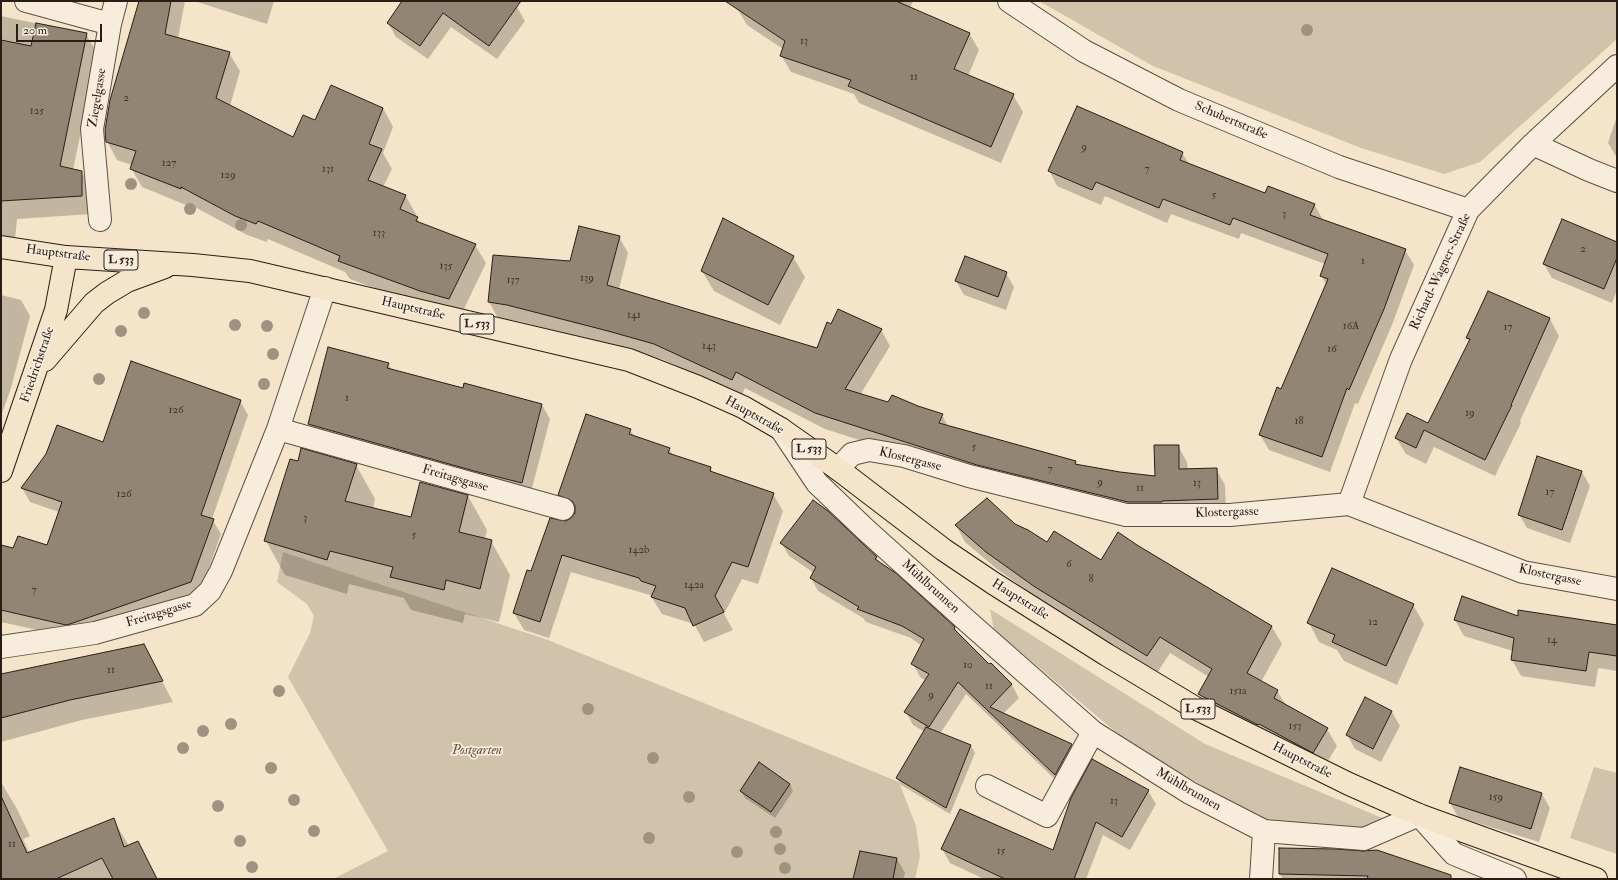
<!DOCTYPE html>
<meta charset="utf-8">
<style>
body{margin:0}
#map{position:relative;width:1618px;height:880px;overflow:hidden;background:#f4e4ca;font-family:"IM FELL Double Pica",serif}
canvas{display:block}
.frame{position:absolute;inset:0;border:2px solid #281e16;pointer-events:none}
.scale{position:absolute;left:16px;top:24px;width:86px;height:18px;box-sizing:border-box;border:2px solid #281e16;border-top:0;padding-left:5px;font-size:12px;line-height:14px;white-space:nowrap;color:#281e16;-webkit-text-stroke:3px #f8eddd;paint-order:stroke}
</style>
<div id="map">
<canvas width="1618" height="880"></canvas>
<div class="frame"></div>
<div class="scale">20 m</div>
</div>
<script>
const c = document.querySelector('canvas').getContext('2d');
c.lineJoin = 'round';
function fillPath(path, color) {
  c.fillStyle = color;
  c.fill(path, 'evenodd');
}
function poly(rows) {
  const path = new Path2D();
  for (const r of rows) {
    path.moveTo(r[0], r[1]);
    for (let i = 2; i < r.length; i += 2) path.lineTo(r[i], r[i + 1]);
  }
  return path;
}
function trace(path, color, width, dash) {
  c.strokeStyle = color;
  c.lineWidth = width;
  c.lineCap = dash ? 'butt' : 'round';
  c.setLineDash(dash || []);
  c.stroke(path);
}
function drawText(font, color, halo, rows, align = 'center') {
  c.font = font + ' "IM FELL Double Pica",serif';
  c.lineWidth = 3.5;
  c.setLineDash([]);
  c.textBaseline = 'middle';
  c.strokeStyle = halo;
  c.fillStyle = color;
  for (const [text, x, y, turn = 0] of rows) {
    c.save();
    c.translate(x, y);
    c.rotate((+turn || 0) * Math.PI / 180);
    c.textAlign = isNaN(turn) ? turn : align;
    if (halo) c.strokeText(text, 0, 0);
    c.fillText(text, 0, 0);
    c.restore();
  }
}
fillPath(poly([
 [1039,1,1617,1,1617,39,1480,162,1444,174,1361,148,1153,66],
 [283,552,548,640,899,782,916,826,920,856,915,879,333,879,388,851,288,677,310,633,314,616,307,604,277,582],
 [990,609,1205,744,1387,820,1364,835,1263,821,1128,742,994,630],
 [1594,767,1617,773,1617,854,1570,838]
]), '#d1c2ab');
fillPath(poly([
 [140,1,185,1,178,38,229,53,240,71,230,106,294,139,316,121,383,108,393,127,383,153,392,169,383,187,405,195,416,214,415,217,421,224,475,245,486,263,460,317,432,310,350,279,345,272,268,239,267,242,247,235,191,205,191,207,142,187,131,168,132,165,117,160,107,141],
 [194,1,274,1,267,24],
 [404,1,508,1,517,7,525,21,497,59,451,27,428,59,396,37,388,23],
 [742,1,913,1,910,8,969,33,979,50,968,76,1013,95,1023,112,1001,163,859,103,854,94,791,72,781,55,783,49,747,25,737,8],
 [1,16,86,34,97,53,73,170,81,172,92,191,92,214,17,219,15,239,1,240],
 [1617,116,1617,158,1608,143],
 [1182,153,1190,165,1266,194,1314,204,1323,220,1405,250,1414,265,1392,325,1358,404,1355,403,1330,472,1269,450,1260,435,1327,285,1321,276,1325,264,1241,233,1239,239,1171,214,1167,223,1105,196,1101,205,1057,186,1049,170],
 [619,237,628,253,619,289,817,350,881,330,890,346,860,395,888,403,918,407,942,415,948,426,1075,462,1077,465,1120,473,1156,478,1178,446,1187,462,1188,470,1216,469,1225,485,1226,515,1171,517,987,481,825,429,745,388,742,395,664,360,618,346,517,321,498,318,489,302],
 [1617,243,1617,290,1612,303,1552,278,1544,264],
 [793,257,805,277,780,325,714,291,702,271],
 [1006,273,1014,287,1006,310,964,295,956,281],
 [1488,292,1550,319,1559,336,1520,421,1521,423,1495,476,1434,447,1426,464,1406,454,1396,438,1428,425,1470,342,1467,338],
 [1,295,21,300,30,316,11,388,1,416],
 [388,364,393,371,463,389,464,385,542,405,550,419,530,496,317,438,309,424],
 [240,401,248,415,212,519,221,534,199,596,74,638,1,622,1,546,14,549,47,546,59,512,30,502,22,488,103,443],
 [630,430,635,437,669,449,673,455,710,468,713,473,773,494,783,511,758,584,742,579,724,614,733,630,704,642,694,624,662,614,650,595,571,572,549,638,524,630,514,613,532,572,566,522,572,519,575,514,569,512,559,494],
 [299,463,356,465,375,499,373,509,412,518,468,496,487,530,485,539,491,541,510,575,499,622,465,614,463,623,411,610,404,598,349,584,347,594,285,575,266,541],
 [1582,472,1590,486,1570,543,1527,528,1519,514],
 [828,512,877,558,880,564,896,575,955,628,959,635,989,666,991,664,1012,685,1019,698,1003,714,1071,745,1079,758,1063,787,966,694,940,734,971,746,975,753,950,814,901,785,897,778,925,732,913,725,906,712,926,681,920,677,913,664,922,646,911,638,866,622,863,618,818,591,811,578,814,573,789,556,782,544],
 [956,525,1014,525,1047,543,1101,561,1136,546,1272,627,1282,644,1261,682,1277,691,1286,705,1327,729,1337,746,1323,769,1209,711,1199,694,1209,677,1170,653,1157,673,1046,604,997,569,965,542],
 [1413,605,1424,624,1397,685,1344,661,1337,650,1319,642,1309,623],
 [1518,617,1617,628,1617,671,1598,668,1595,687,1521,676,1512,660,1513,651,1464,636,1455,620],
 [143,645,173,702,82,720,1,742,1,675],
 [1366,698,1392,712,1400,726,1381,762,1355,749,1347,735],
 [1,782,17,809,30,836,23,839,30,854,113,819,129,846,138,843,158,879,1,879],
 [790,784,793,791,775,818,745,798,741,791],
 [1148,791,1156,804,1130,850,1103,835,1086,879,984,879,950,863,942,849,961,810,1054,851,1072,799],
 [1542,794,1550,808,1539,842,1458,817,1450,803],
 [1280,849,1432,879,1283,879,1280,874],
 [897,859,905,873,903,879,854,879]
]), '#0003');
const building = poly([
 [139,1,171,1,165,34,230,52,216,98,293,137,303,115,315,120,331,85,383,108,369,144,382,149,368,180,406,195,400,209,418,217,416,221,476,244,449,299,420,291,338,261,340,256,258,221,256,224,235,216,181,187,181,189,130,169,136,151,106,142,105,130,110,100,139,1],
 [402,1,521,1,489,46,443,13,420,46,387,23,402,1],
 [725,1,896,1,970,33,954,69,1014,94,991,147,848,86,851,80,780,56,785,41,725,1],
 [36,23,87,33,60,166,82,171,82,196,1,201,1,40,31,46,36,23],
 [1077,106,1183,152,1180,160,1265,193,1268,186,1315,204,1310,215,1406,249,1384,309,1349,390,1347,388,1322,457,1259,435,1277,387,1281,389,1328,279,1320,276,1328,254,1233,218,1230,225,1163,199,1159,208,1096,182,1092,190,1048,171,1077,106],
 [723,218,794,256,768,305,701,271,723,218],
 [1562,219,1617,242,1617,258,1604,289,1543,264,1562,219],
 [579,226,620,236,607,285,817,348,827,322,831,324,838,309,882,329,845,389,888,402,892,395,918,406,943,414,939,423,1076,461,1075,464,1120,472,1155,476,1154,445,1179,445,1179,469,1217,468,1218,499,1162,501,1162,502,1128,502,977,465,815,413,736,372,732,380,654,344,608,331,507,305,488,302,493,255,570,261,579,226],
 [965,256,1007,272,998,297,955,281,965,256],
 [1488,291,1550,318,1511,405,1512,405,1485,460,1424,430,1416,448,1395,438,1407,413,1428,423,1470,339,1466,338,1488,291],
 [328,347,389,363,387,368,463,388,464,383,542,404,522,483,474,471,308,424,328,347],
 [131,361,241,400,201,515,214,519,191,582,70,624,66,625,1,610,1,545,13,548,18,536,47,545,62,502,21,488,46,454,57,425,103,442,131,361],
 [586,414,631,429,629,434,670,448,668,453,711,467,710,471,774,493,748,567,732,562,715,596,724,612,693,626,685,608,651,597,656,586,641,581,639,578,562,555,540,622,513,613,527,570,531,571,550,518,566,521,571,518,575,513,575,506,572,501,558,495,586,414],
 [301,448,357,464,345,501,411,517,420,482,468,495,459,532,492,540,480,589,446,580,444,590,390,577,393,567,330,551,327,560,264,541,290,459,298,461,301,448],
 [1537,456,1582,471,1562,530,1518,515,1537,456],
 [987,498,1015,524,1028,530,1047,542,1054,531,1101,560,1118,532,1137,545,1272,626,1247,673,1278,690,1274,698,1328,728,1313,753,1259,724,1258,725,1198,694,1212,669,1160,637,1147,656,1035,587,986,552,955,525,987,498],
 [813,500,828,511,877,557,875,559,897,574,955,627,954,629,989,664,991,663,1012,684,990,707,1072,744,1055,775,958,682,929,727,904,712,929,674,911,664,924,639,902,626,857,609,859,607,810,578,816,567,780,543,813,500],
 [1332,568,1414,604,1386,666,1332,642,1335,635,1307,623,1332,568],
 [1462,596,1518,616,1518,610,1617,625,1617,656,1589,652,1586,671,1511,660,1514,638,1454,620,1462,596],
 [144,644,163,681,70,700,1,718,1,674,144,644],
 [1365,697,1392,711,1373,749,1346,735,1365,697],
 [926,727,971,745,946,808,896,778,926,727],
 [1092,759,1149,790,1122,837,1096,822,1074,879,1005,879,941,849,960,809,1053,850,1071,798,1092,759],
 [759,762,790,784,771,812,740,791,759,762],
 [1460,767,1542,793,1531,829,1449,803,1460,767],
 [1,796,27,853,114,818,124,847,138,841,157,879,113,879,102,858,56,879,1,879,1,796],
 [1279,848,1336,849,1363,851,1377,850,1451,875,1451,879,1367,879,1368,876,1279,874,1279,848],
 [860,851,897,858,893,879,853,879,860,851]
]);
fillPath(building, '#928574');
trace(building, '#281e16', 1);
const minor = poly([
 [26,1,110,24],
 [1009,1,1084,51,1179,100,1339,167,1468,210],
 [1533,144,1589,170,1617,181],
 [100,220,92,129,110,24,116,1],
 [278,429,563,509],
 [781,429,817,483,865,529,967,621,1093,732,1190,793,1264,831,1364,839,1419,815,1454,854,1515,879],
 [838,469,852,454,869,450,904,456,969,476,1126,515,1230,515,1349,504,1523,572,1617,589],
 [1349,504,1401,359,1468,210,1533,144,1617,66],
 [1,647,95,633,195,605,210,591,221,571,278,429,325,288],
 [987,786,1047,816,1093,732],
 [1261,879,1264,831]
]);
const major = poly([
 [1,247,66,257,193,265,250,271,629,360,698,387,743,407,781,429,838,469,944,550,993,583,1107,655,1197,709,1349,784,1419,815,1596,879],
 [45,360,94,303,107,293,127,281,165,267],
 [1,471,56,310,66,257]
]);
trace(minor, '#5b5043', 24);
trace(major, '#281e16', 24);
trace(minor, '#f8eddd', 22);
trace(major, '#f4e4ca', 22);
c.fillStyle = '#a09280';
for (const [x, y] of [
 [1307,30],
 [131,184],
 [190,209],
 [241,225],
 [144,313],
 [235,325],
 [267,326],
 [121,331],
 [273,354],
 [99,379],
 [264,384],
 [279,691],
 [588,709],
 [231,724],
 [203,731],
 [183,748],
 [653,758],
 [271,768],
 [689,797],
 [294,800],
 [218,806],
 [314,831],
 [776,832],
 [649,838],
 [240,841],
 [780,849],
 [737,852],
 [252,867],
 [785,868]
]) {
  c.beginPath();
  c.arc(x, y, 6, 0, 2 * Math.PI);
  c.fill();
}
drawText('11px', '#42382e', null, [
 ["13",804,42],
 ["11",914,78],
 ["2",126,99],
 ["125",37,112],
 ["9",1084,148],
 ["127",169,164],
 ["131",328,170],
 ["7",1147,170],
 ["129",228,176],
 ["5",1214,196],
 ["3",1284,215],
 ["133",379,234],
 ["2",1583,250],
 ["1",1363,262],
 ["135",446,267],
 ["139",587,279],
 ["137",513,281],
 ["141",634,316],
 ["16A",1351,327],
 ["17",1508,328],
 ["143",709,347],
 ["16",1332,350],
 ["1",347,399],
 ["126",176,411],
 ["19",1470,414],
 ["18",1299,422],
 ["5",974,448],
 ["7",1050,470],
 ["9",1100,483],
 ["13",1197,484],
 ["11",1140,489],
 ["17",1550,493],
 ["126",124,495],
 ["3",305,519],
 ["5",414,536],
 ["142b",639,551],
 ["6",1069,565],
 ["8",1091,580],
 ["142a",694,586],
 ["7",34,591],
 ["12",1373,623],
 ["14",1552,641],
 ["10",968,666],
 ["11",111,671],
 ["11",989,687],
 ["151a",1238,692],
 ["9",931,696],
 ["153",1295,727],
 ["159",1496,798],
 ["13",1114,802],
 ["11",12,845],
 ["15",1001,852]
]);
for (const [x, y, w] of [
 [121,260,34],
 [477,324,34],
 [809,449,34],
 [1198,709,34]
]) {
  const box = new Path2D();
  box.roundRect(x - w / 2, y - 10, w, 20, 3);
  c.fillStyle = '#f8eddd';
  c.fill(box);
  trace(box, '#281e16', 1);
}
drawText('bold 12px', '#281e16', null, [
 ["L 533",121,260],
 ["L 533",477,324],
 ["L 533",809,449],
 ["L 533",1198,709]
]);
drawText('13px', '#281e16', '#f8eddd', [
 ["Ziegelgasse",98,98,-81],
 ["Schubertstraße",1231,121,23],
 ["Hauptstraße",58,254,7],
 ["Richard-Wagner-Straße",1441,272,-65],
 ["Hauptstraße",413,309,13],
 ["Friedrichstraße",38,365,-71],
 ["Hauptstraße",754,416,29],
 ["Klostergasse",910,460,14],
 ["Freitagsgasse",455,479,16],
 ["Klostergasse",1227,513,-2],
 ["Klostergasse",1550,576,12],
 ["Mühlbrunnen",930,587,42],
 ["Hauptstraße",1020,600,32],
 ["Freitagsgasse",159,614,-17],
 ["Hauptstraße",1302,761,27],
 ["Mühlbrunnen",1188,790,30]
]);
drawText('italic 13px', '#5b4f43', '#f8eddd', [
 ["Postgarten",477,751]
]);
</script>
